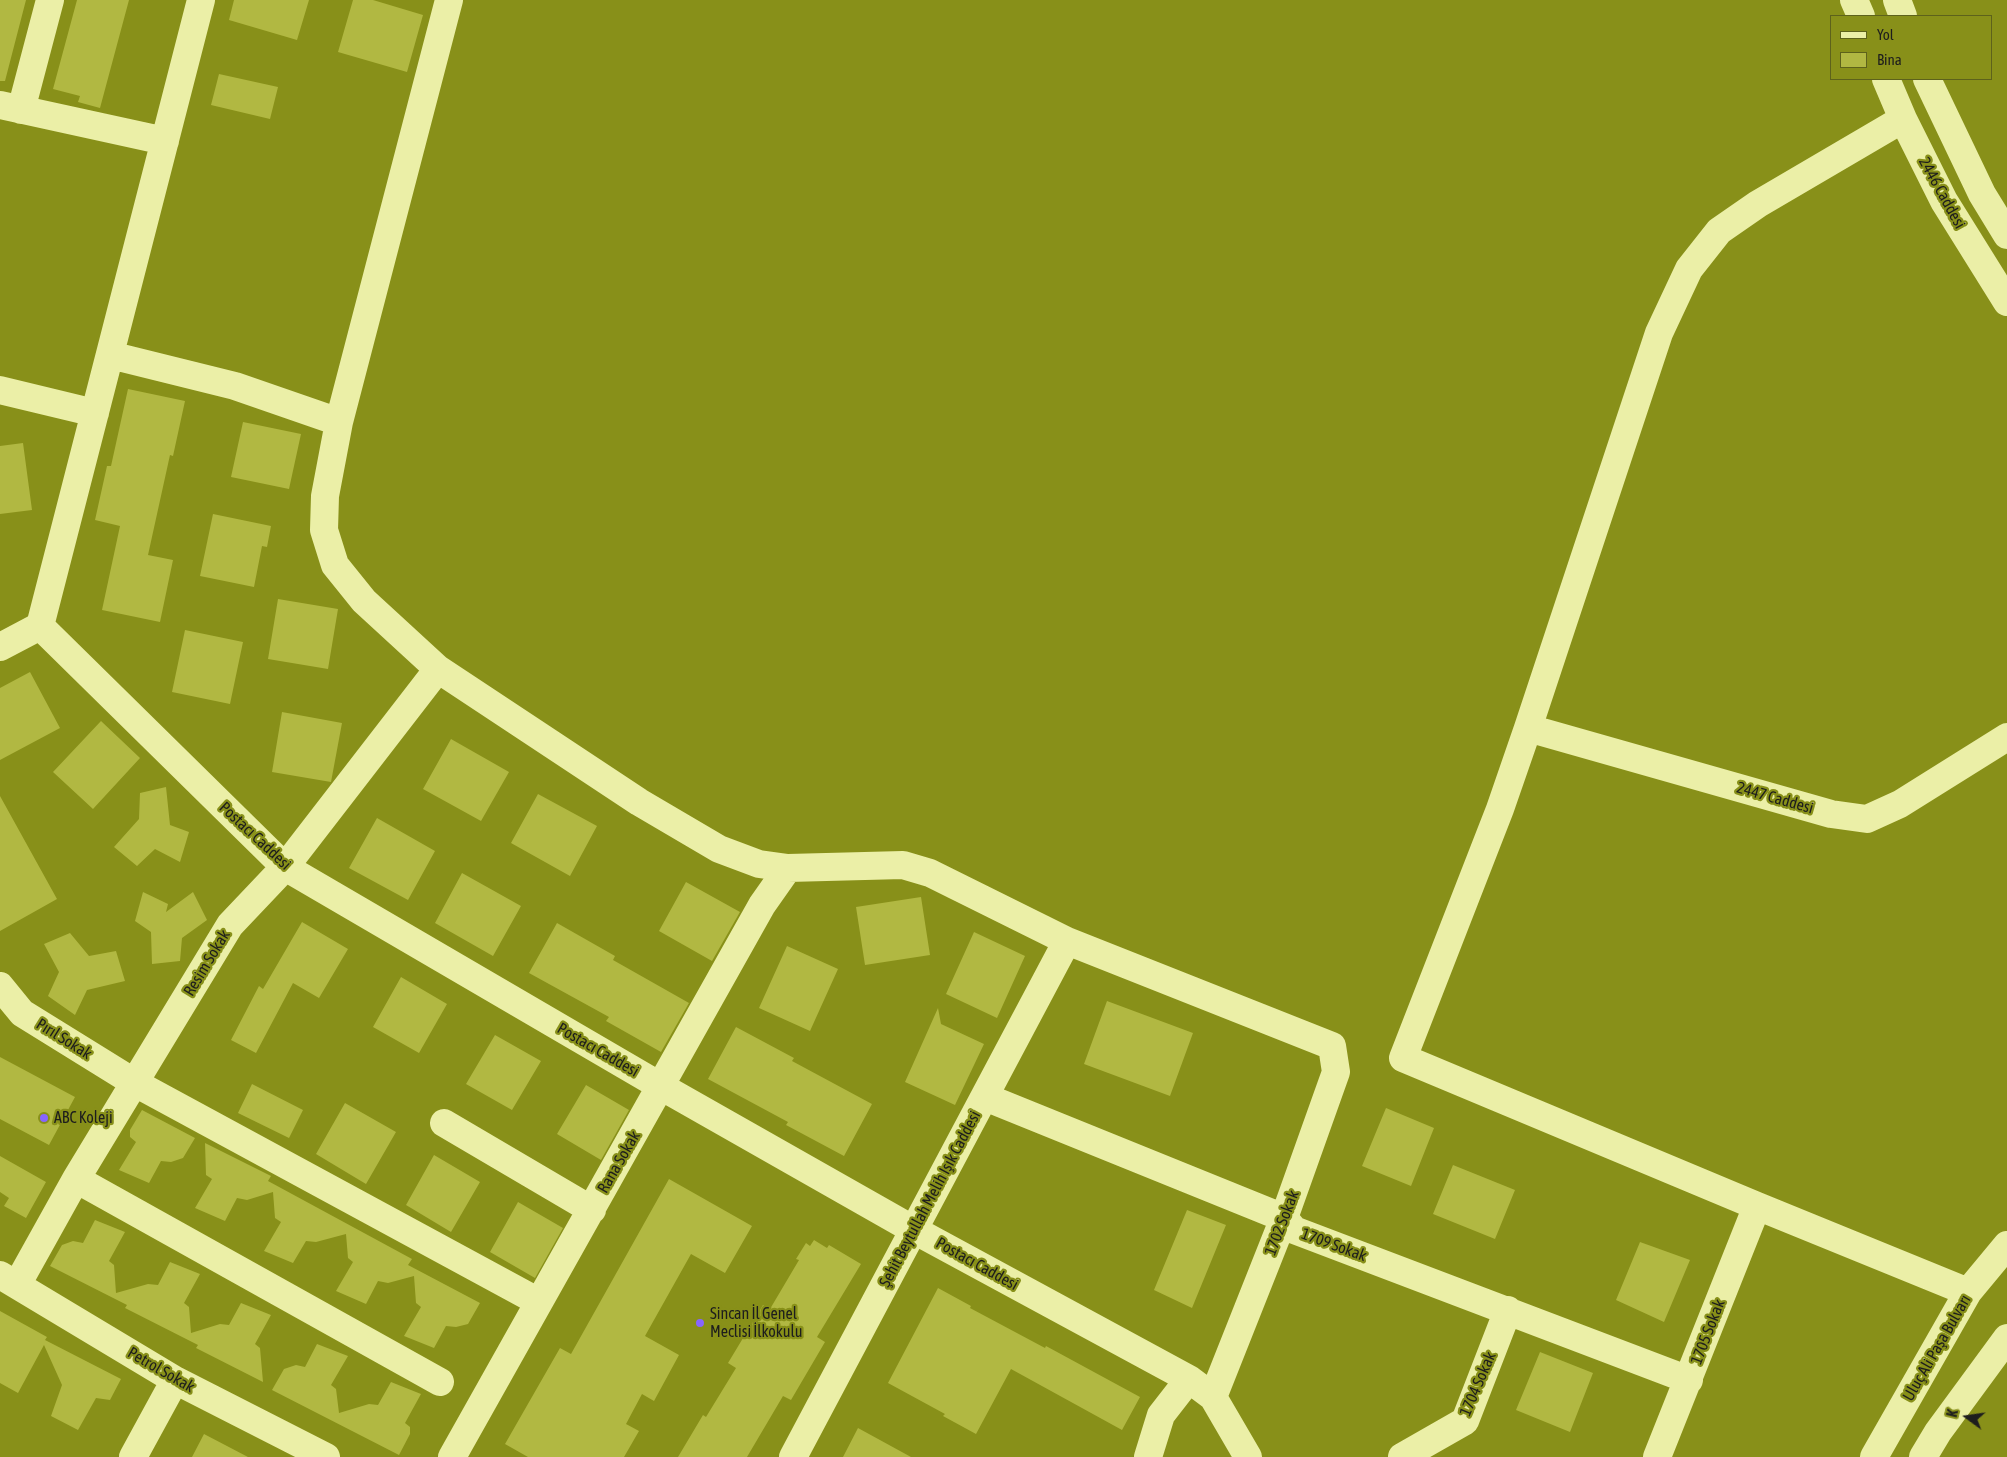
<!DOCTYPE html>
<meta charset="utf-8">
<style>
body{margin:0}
#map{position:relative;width:2007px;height:1457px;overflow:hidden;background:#889019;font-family:"Asap Condensed",sans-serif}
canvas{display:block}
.legend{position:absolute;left:1830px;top:15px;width:162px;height:65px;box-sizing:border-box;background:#889019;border:1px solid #5d621b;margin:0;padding:6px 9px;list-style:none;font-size:15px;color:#1d1d1d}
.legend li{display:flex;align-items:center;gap:10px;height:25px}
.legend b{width:25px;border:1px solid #5d621b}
.north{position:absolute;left:1942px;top:1392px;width:50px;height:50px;-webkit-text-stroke:4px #889019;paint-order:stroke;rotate:284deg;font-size:14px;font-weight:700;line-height:20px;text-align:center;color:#1d1d1d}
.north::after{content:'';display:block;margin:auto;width:18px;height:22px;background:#1d1d1d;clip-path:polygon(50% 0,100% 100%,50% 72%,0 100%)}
</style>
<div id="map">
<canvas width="2007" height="1457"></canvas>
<ul class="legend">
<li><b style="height:6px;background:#ebefa7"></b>Yol</li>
<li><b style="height:14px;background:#b1b842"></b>Bina</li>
</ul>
<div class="north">K</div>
</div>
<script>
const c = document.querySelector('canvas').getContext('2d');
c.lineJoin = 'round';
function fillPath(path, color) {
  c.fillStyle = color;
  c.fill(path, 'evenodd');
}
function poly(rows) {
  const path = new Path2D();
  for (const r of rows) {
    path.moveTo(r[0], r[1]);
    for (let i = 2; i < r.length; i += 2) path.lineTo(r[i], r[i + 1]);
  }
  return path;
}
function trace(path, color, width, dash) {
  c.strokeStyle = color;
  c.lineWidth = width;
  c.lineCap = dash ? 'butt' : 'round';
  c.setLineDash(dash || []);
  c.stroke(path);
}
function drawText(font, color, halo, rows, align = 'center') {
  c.font = font + ' "Asap Condensed",sans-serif';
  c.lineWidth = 4.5;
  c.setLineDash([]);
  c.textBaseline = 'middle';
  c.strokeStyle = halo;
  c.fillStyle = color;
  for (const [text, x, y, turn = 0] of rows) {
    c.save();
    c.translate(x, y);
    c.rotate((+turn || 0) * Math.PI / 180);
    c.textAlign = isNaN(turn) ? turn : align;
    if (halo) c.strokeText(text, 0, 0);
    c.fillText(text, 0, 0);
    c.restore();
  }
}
fillPath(poly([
 [0,0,26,0,5,81,0,81],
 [77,0,129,0,100,108,78,102,80,96,53,89],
 [234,0,309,0,297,40,229,20],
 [353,0,373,0,423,15,407,72,338,52],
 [219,74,278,87,270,119,211,105],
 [128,389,185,401,173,456,170,455,148,555,173,560,160,622,102,610,120,526,95,520,107,466,111,466],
 [243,422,301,434,289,489,231,477],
 [23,443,32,510,0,514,0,446],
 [213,514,271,526,267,547,262,546,254,587,200,576],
 [278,599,338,609,328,669,268,659],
 [185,630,243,642,230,704,172,692],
 [30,672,60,728,0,760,0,688],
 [282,712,342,723,331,782,272,772],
 [101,721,140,758,93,809,53,772],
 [451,739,509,772,481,821,423,789],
 [166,787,170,825,189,832,180,862,155,849,137,866,114,847,139,819,140,793],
 [538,794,597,826,570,876,511,843],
 [0,796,57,899,0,931],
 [377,818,435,851,408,900,349,868],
 [462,873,521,906,493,956,435,923],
 [686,882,740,912,712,961,659,931],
 [143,892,168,904,166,912,193,892,207,920,182,938,180,961,152,964,151,932,135,921],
 [921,897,930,955,865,965,856,907],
 [302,922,348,949,319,998,293,983,256,1053,231,1040,259,986,263,989],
 [557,923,615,956,613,960,689,1003,661,1052,606,1021,609,1017,529,973],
 [974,932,1025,956,997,1018,946,994],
 [70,933,89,956,116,951,125,981,87,990,75,1015,48,996,59,972,44,944],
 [787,946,838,969,810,1031,759,1008],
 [401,977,447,1004,419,1053,373,1027],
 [1107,1001,1193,1033,1170,1096,1084,1064],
 [938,1008,941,1024,984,1044,955,1105,905,1082],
 [736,1027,794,1058,792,1061,872,1104,844,1156,786,1125,788,1122,708,1079],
 [495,1035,541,1061,512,1110,466,1084],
 [0,1057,75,1097,49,1145,0,1119],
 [252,1084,303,1110,289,1138,238,1113],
 [586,1085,629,1110,601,1160,557,1134],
 [345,1103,396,1132,366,1184,316,1154],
 [1386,1108,1434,1128,1411,1186,1362,1166],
 [142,1110,195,1138,183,1158,171,1162,161,1161,149,1183,119,1170,136,1142,130,1137,130,1130],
 [205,1143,271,1176,268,1181,412,1259,408,1265,480,1303,468,1324,456,1327,446,1326,434,1348,404,1336,421,1307,416,1303,414,1276,388,1283,378,1281,366,1304,336,1291,353,1262,348,1258,346,1234,316,1242,306,1241,293,1263,264,1251,281,1222,275,1218,273,1192,247,1200,237,1198,225,1221,195,1208,212,1179,206,1175],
 [434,1155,480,1182,451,1232,406,1205],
 [0,1156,46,1182,26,1218,4,1206,9,1198,0,1192],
 [1453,1165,1515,1190,1495,1239,1433,1214],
 [669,1179,752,1226,725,1273,691,1254,645,1336,679,1355,654,1401,642,1394,626,1424,639,1431,624,1457,528,1457,505,1444,560,1348,571,1354],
 [518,1202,563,1228,535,1278,490,1252],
 [1187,1210,1226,1225,1192,1308,1154,1290],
 [95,1220,125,1232,109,1261,114,1265,116,1293,148,1284,158,1285,170,1262,200,1274,184,1303,189,1307,191,1333,220,1324,229,1325,241,1303,271,1315,255,1344,260,1348,263,1382,196,1348,198,1345,125,1308,127,1305,50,1266,62,1245,73,1241,83,1243],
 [814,1240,827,1248,829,1245,861,1264,817,1337,825,1342,791,1400,783,1396,747,1457,678,1457,703,1415,706,1417,736,1368,728,1363,763,1305,770,1309,799,1260,796,1259,806,1243,810,1246],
 [1640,1242,1690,1260,1664,1322,1616,1300],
 [938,1288,971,1306,970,1308,1045,1348,1046,1346,1140,1397,1122,1430,1011,1369,976,1434,943,1416,945,1414,888,1383],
 [0,1311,47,1337,45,1340,121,1379,110,1400,96,1398,78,1430,51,1416,62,1385,44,1345,18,1393,0,1383],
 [317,1344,348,1356,331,1385,336,1389,339,1413,369,1404,378,1405,391,1382,421,1394,405,1423,410,1427,410,1434,399,1455,272,1390,284,1369,296,1365,305,1367],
 [1540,1352,1593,1373,1570,1432,1516,1410],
 [858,1428,911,1457,843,1457],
 [204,1434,248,1457,192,1457]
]), '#b1b842');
trace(poly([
 [449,0,339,422,325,496,324,530,335,565,364,601,438,669,639,802,719,849,759,864,788,868,903,865,930,873,1067,941,1332,1046,1336,1072,1284,1218,1213,1397],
 [1854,0,1861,16],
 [1897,0,1903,16],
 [1886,79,1903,119,1944,201,2007,302],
 [1927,79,1982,194,2007,235],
 [0,105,165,141],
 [21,110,50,0],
 [1903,119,1758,204,1719,231,1689,269,1659,333,1528,728,1500,809,1403,1058,1757,1206,1968,1292],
 [110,355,235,386,339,422],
 [0,390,95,413],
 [40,626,285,867,662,1087,914,1230,1189,1379,1213,1397,1248,1457],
 [0,647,40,626,201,0],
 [1528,728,1831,814,1867,819,1900,804,2007,737],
 [0,986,22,1013,135,1083,539,1302],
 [985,1097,1284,1218,1294,1230,1689,1380],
 [444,1123,592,1210],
 [76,1179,440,1382],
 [0,1275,175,1380,326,1457],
 [17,1285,76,1179,230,925,285,867,438,669],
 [133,1457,175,1380],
 [452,1457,762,905,788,868],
 [793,1457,1067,941],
 [1148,1457,1161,1415,1189,1379],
 [1402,1457,1465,1421,1508,1310],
 [1657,1457,1757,1206],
 [1874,1457,1968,1292,2007,1245],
 [1923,1457,1938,1432,2007,1338]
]), '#ebefa7', 28);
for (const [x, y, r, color] of [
 [44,1118,5,"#8765ff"],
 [700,1323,5,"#8765ff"]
]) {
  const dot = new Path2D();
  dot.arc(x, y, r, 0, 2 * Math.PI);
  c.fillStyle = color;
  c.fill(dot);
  trace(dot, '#889019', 2);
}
drawText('16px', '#1d1d1d', '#889019', [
 ["2446 Caddesi",1942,193,61],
 ["2447 Caddesi",1775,798,16],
 ["Postacı Caddesi",255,836,43],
 ["Resim Sokak",207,963,-59],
 ["Pırıl Sokak",64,1039,32],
 ["Postacı Caddesi",598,1050,30],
 ["Rana Sokak",619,1162,-60],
 ["Şehit Beytullah Melih Işık Caddesi",930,1199,-62],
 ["1702 Sokak",1282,1223,-69],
 ["1709 Sokak",1334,1245,20],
 ["Postacı Caddesi",977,1264,29],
 ["1705 Sokak",1708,1332,-69],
 ["Uluç Ali Paşa Bulvarı",1937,1348,-60],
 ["Petrol Sokak",161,1370,30],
 ["1704 Sokak",1478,1384,-67]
]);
drawText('16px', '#1d1d1d', '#889019', [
 ["ABC Koleji",54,1118],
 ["Sincan İl Genel",710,1314],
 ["Meclisi İlkokulu",710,1332]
], 'left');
</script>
